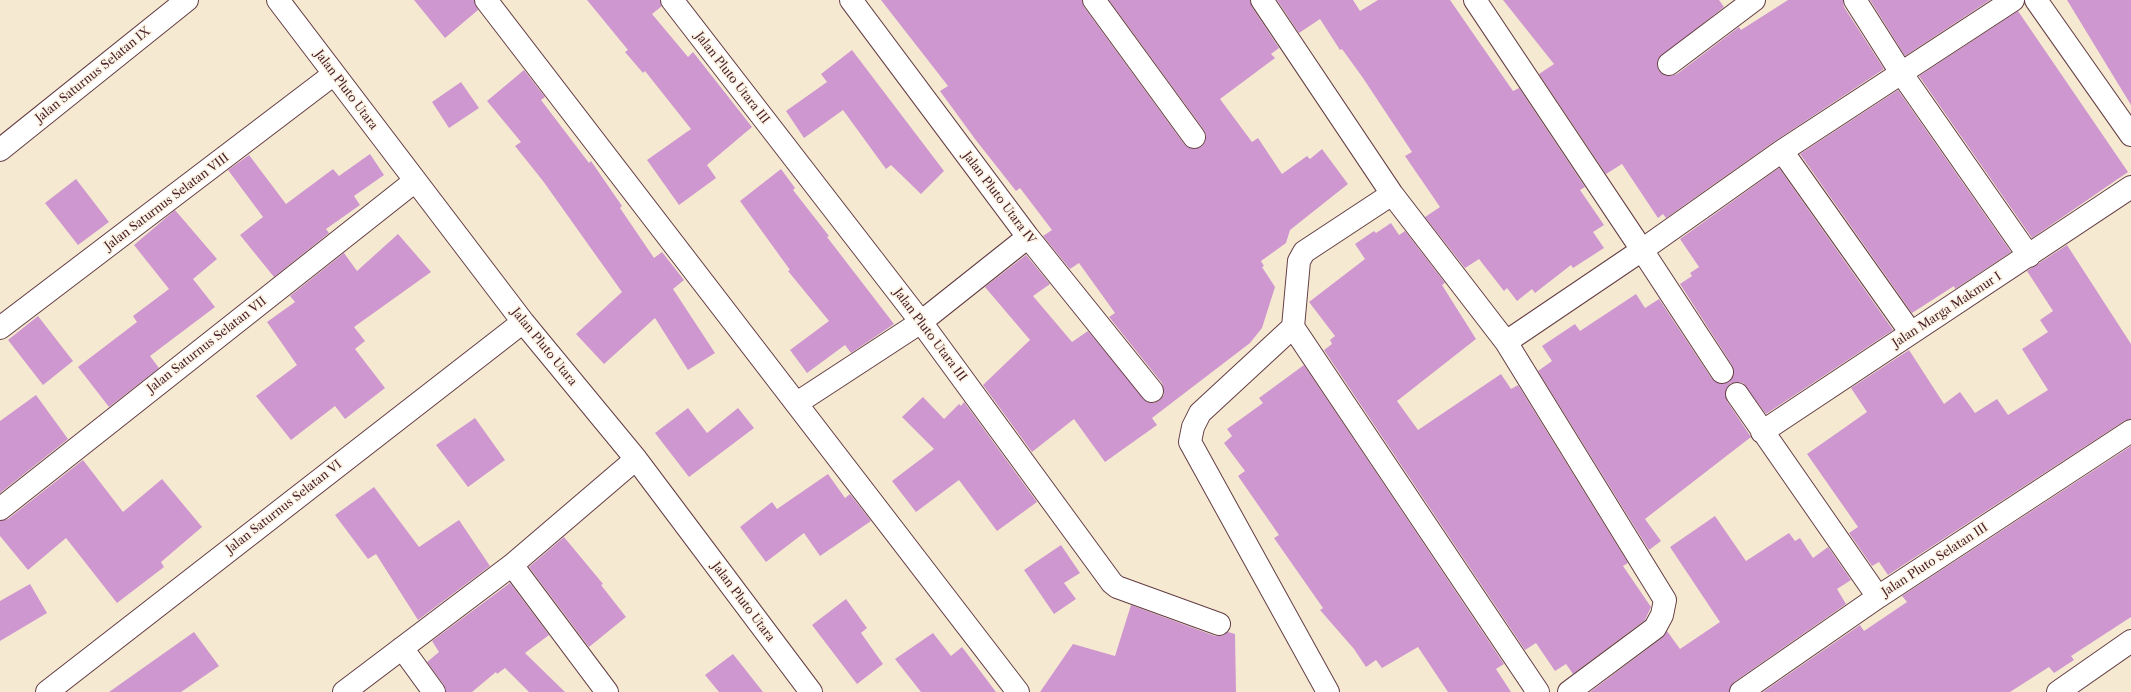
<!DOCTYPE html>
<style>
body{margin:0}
canvas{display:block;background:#f5ead1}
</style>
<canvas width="2131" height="692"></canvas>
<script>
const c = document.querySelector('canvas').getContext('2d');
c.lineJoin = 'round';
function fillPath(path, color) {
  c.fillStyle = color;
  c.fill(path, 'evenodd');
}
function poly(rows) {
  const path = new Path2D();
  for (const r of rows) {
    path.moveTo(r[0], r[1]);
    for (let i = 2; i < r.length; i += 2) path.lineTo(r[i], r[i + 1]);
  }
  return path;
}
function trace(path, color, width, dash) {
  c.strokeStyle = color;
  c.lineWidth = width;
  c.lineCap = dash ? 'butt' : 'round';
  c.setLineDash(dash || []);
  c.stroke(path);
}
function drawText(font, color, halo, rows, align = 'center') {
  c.font = font + ' "Libre Caslon Text",serif';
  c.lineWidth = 3.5;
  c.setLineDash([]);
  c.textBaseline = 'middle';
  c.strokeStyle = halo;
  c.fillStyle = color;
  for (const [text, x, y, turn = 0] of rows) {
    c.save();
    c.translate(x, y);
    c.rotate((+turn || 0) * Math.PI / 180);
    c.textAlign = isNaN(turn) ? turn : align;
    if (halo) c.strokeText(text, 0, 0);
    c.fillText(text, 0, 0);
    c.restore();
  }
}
fillPath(poly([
 [414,0,474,0,478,10,445,38],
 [587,0,660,0,662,6,652,14,688,57,693,52,752,127,707,165,716,178,679,205,647,160,691,129,645,71,643,73,625,52,628,50],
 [881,0,1082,0,1084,7,1184,144,1189,148,1195,149,1201,147,1205,142,1206,136,1204,130,1109,0,1250,0,1252,7,1279,48,1271,54,1275,58,1220,99,1252,142,1258,138,1282,174,1307,156,1310,159,1322,149,1348,184,1290,230,1286,243,1261,261,1264,266,1262,267,1275,287,1262,328,1250,343,1152,418,1157,425,1105,462,1074,419,1032,452,983,385,1030,340,985,287,1026,255,1050,284,1033,296,1072,342,1088,331,1147,402,1154,403,1160,400,1164,395,1162,383,1109,317,1115,313,1079,263,1070,269,1043,236,1052,230,1020,188,1016,191,975,139,940,91,948,86],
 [1277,0,1353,0,1360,11,1378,0,1450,0,1513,91,1519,88,1585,187,1580,190,1604,225,1593,232,1604,248,1573,268,1571,265,1535,293,1532,289,1517,301,1507,288,1504,291,1479,259,1465,268,1425,217,1440,207,1405,156,1412,152,1363,78,1342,49,1340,50,1320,19,1299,33],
 [1503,0,1719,0,1724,7,1658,59,1657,65,1659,71,1664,75,1670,76,1677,74,1739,27,1741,30,1788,0,1843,0,1844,7,1884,69,1775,141,1666,218,1663,214,1658,218,1622,164,1606,174,1539,74,1554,64],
 [1870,0,1990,0,1905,56],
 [2067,0,2131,0,2131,105],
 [2018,11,2128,172,2032,238,1919,76],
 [852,50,944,171,921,194,891,165,886,169,843,110,804,138,786,111,827,82,821,74],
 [524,70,545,97,541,100,589,163,591,161,622,206,620,208,654,258,662,252,684,280,673,289,715,353,688,370,655,318,604,364,576,334,622,292,543,181,515,146,521,142,487,101],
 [461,82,479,108,449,128,432,102],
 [1898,90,2011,252,1955,289,1954,286,1912,313,1800,154],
 [370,154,384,175,354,196,360,205,326,229,329,233,274,277,240,235,263,217,228,170,249,155,286,204,333,169,339,176],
 [1779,168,1893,330,1766,414,1743,383,1736,382,1730,384,1726,389,1727,401,1751,437,1645,519,1661,541,1649,550,1538,371,1552,361,1542,346,1575,324,1580,331,1636,294,1645,308,1659,299,1712,379,1722,384,1729,382,1734,372,1732,365,1680,284,1692,276,1690,273,1699,267,1680,239],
 [781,169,795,188,793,190,829,236,827,237,894,324,851,353,845,345,807,373,790,350,829,321,788,271,790,270,740,201],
 [76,179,109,222,78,245,45,203],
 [175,210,217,259,193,279,215,307,150,356,159,368,109,407,78,367,137,322,133,316,169,289,134,245],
 [1391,223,1399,235,1405,231,1445,283,1442,285,1476,339,1397,401,1418,430,1501,374,1511,389,1518,385,1628,563,1623,566,1651,607,1645,620,1573,674,1566,664,1555,671,1536,643,1525,650,1324,350,1332,344,1330,340,1335,336,1309,302,1365,259,1355,244,1374,231,1376,233],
 [398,234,431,272,354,327,365,341,355,349,385,388,345,419,335,406,291,440,256,396,297,365,267,322,295,302,290,296,344,253,357,271],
 [2067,245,2131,344,2131,419,2124,421,1888,575,1879,562,1872,566,1849,533,1858,527,1807,454,1867,412,1851,388,1909,350,1944,404,1960,392,1975,413,1997,399,2008,415,2048,390,2022,349,2048,332,2040,320,2053,311,2027,271],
 [38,316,73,361,43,385,8,340],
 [1304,365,1504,664,1496,669,1511,692,1448,692,1418,647,1382,668,1376,660,1366,667,1354,649,1320,610,1323,608,1274,538,1279,535,1238,476,1245,471,1224,443,1232,436,1227,429,1263,403,1259,398],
 [36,395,68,439,0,493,0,421],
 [923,397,944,419,959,404,961,406,964,402,1037,502,997,531,959,480,916,512,892,481,934,449,902,417],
 [688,408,707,433,738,408,754,428,689,477,655,433],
 [475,418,505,460,468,487,436,445],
 [2131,446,2131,617,2071,656,2074,660,2054,673,2049,667,2010,692,1763,692,1860,625,1864,631,1907,602,1902,596],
 [83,460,123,512,162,479,202,527,161,562,164,567,117,603,66,538,28,570,0,536,0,521,8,519],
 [828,474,845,498,850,494,871,521,820,556,804,533,766,562,740,527,772,502,777,509],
 [374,487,419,547,459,520,490,566,418,620,376,554,368,559,335,515],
 [1715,516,1746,561,1789,533,1795,541,1800,538,1813,558,1828,547,1851,580,1837,589,1846,604,1734,682,1729,692,1590,692,1662,638,1667,631,1680,649,1720,622,1670,547],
 [564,537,603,584,601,585,626,617,589,647,529,567],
 [1061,545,1080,573,1064,583,1076,599,1054,614,1024,570],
 [510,583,549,635,525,653,565,692,529,692,505,668,497,674,496,672,472,692,446,692,444,685,427,662,439,652,432,641],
 [30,584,47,613,0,641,0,601],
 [846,599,867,628,861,633,883,664,857,684,812,625],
 [1131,605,1215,636,1222,636,1228,632,1235,634,1236,692,1040,692,1073,644,1115,656],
 [194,632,219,666,181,692,109,692],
 [933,633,951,656,962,647,996,692,921,692,895,659],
 [733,654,763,692,719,692,705,675]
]), '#cf97cf');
const minor = poly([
 [278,0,523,322,636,459,811,692],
 [486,0,1018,692],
 [672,0,921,322,1112,583,1117,587,1219,624],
 [851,0,1028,237,1152,391],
 [1094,0,1194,137],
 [1262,0,1392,194],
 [1475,0,1642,250,1782,151],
 [1855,0,1902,74,2029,256],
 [2036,0,2131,135],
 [1669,64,1754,0],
 [0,150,187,0],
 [1293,327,1200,413,1193,427,1190,442,1328,692],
 [0,328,334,74],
 [1911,333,1782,151,2013,0],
 [1506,342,1665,600,1662,615,1655,628,1569,692],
 [1737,394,1878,597],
 [797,403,921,322,1028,237],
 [1762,432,2131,187],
 [0,509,415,181],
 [512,565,607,692],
 [402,648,434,692],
 [47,692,523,322],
 [344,692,512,565,636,459],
 [1538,692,1293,327,1299,261,1304,252,1392,194,1506,342,1642,250,1722,372],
 [1741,692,1878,597,2131,431],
 [2058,692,2131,641]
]);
trace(minor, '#643d44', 24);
trace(minor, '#fff', 22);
drawText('12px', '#4a1f2b', '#fcf5e5', [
 ["Jalan Saturnus Selatan IX",93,75,-39],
 ["Jalan Pluto Utara III",732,78,52],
 ["Jalan Pluto Utara",346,90,53],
 ["Jalan Pluto Utara IV",999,198,53],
 ["Jalan Saturnus Selatan VIII",167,202,-37],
 ["Jalan Marga Makmur I",1947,310,-33],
 ["Jalan Pluto Utara III",930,335,53],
 ["Jalan Saturnus Selatan VII",207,345,-38],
 ["Jalan Pluto Utara",544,347,51],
 ["Jalan Saturnus Selatan VI",284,507,-38],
 ["Jalan Pluto Selatan III",1935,560,-33],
 ["Jalan Pluto Utara",743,602,53]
]);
</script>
